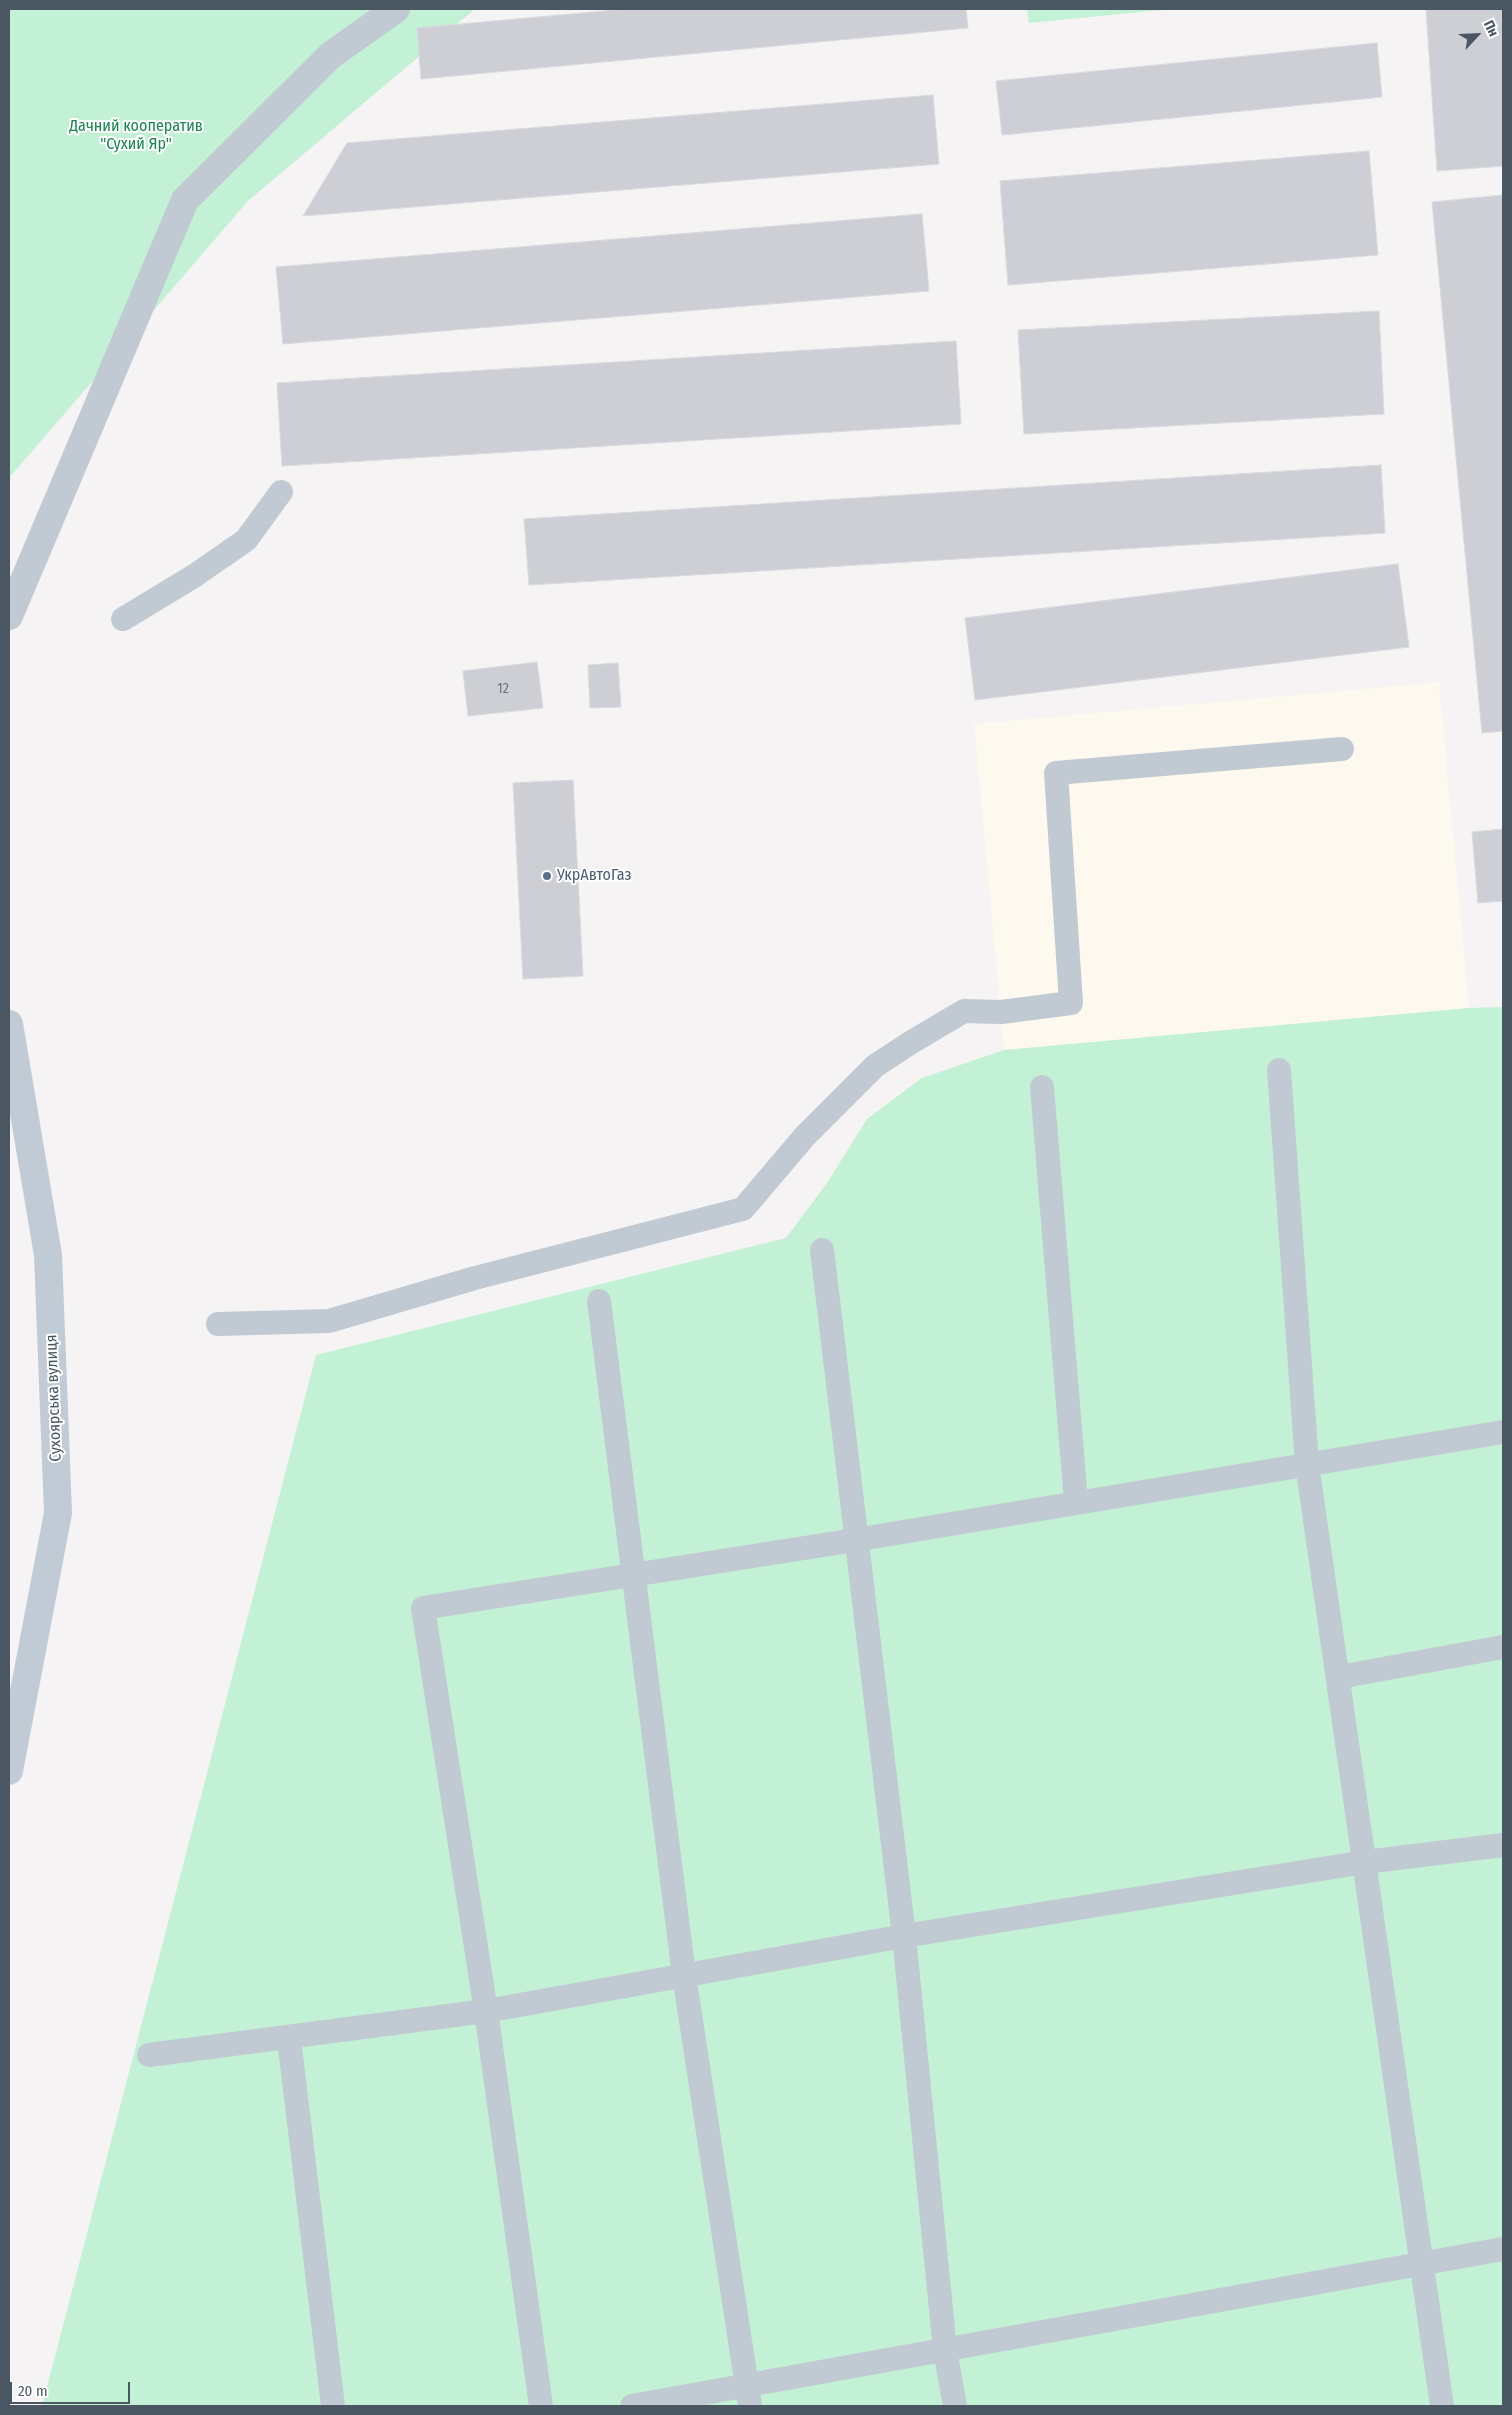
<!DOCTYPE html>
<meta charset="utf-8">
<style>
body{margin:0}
#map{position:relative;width:1512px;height:2415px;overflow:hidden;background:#f5f3f3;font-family:"Fira Sans Condensed",sans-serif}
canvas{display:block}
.frame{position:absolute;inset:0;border:10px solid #4a5661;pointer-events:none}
.north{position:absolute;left:1452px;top:10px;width:50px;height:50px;-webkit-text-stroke:4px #fff;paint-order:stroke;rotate:65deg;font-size:14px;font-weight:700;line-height:20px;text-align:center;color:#4a5661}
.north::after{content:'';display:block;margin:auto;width:18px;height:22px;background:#4a5661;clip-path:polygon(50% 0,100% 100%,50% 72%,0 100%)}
.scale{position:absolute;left:10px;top:2382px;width:120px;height:22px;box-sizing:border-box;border:2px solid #4a5661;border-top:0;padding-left:6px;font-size:15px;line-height:18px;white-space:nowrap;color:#4a5661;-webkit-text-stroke:4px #fff;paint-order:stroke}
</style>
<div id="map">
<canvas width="1512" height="2415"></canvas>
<div class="frame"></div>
<div class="north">Пн</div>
<div class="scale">20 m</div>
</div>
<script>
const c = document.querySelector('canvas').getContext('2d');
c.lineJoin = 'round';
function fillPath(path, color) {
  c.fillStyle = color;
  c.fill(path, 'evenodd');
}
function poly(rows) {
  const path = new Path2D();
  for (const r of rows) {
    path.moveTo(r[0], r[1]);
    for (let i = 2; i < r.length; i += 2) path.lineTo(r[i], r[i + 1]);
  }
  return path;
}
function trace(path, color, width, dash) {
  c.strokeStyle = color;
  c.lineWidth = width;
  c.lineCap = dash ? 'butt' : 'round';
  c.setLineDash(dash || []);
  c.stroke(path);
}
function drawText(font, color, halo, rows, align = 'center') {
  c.font = font + ' "Fira Sans Condensed",sans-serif';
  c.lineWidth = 4;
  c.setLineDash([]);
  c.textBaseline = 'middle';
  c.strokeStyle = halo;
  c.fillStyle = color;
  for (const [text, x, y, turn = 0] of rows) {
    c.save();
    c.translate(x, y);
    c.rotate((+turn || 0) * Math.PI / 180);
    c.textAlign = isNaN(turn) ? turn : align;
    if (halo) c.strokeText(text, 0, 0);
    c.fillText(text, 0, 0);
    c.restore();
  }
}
fillPath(poly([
 [1439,682,1469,1008,1004,1050,974,724]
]), '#fdf9ef');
fillPath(poly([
 [9,9,475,9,248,201,9,478],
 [1027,9,1172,9,1029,23],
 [1503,1007,1503,2406,42,2406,316,1355,786,1238,827,1183,867,1119,922,1078,1004,1050,1469,1008]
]), '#c3f1d5');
const building = poly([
 [626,9,966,9,968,28,421,79,417,28,626,9],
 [1426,9,1503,9,1503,166,1437,171,1426,9],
 [1377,43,1382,97,1002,135,996,81,1377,43],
 [933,95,939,164,303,216,347,143,933,95],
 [1369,151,1378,255,1008,285,1000,181,1369,151],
 [1503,195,1503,731,1482,733,1432,202,1503,195],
 [922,214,929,291,283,344,276,267,922,214],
 [1379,311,1384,414,1024,434,1018,330,1379,311],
 [956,341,961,424,282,466,277,383,956,341],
 [1381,465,1385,533,529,585,524,519,1381,465],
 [1398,564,1409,647,975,700,965,618,1398,564],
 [537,662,543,708,468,716,463,671,537,662],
 [618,663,621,707,590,708,588,665,618,663],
 [573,780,583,976,523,979,513,783,573,780],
 [1503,829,1503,901,1478,903,1472,832,1503,829]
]);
fillPath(building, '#cdcfd5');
trace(building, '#d7d9de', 1);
trace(poly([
 [123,619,194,576,246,540,281,492],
 [1279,1070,1307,1464,1442,2406],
 [1042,1087,1076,1502],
 [822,1250,904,1936,945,2350,955,2406],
 [599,1301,684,1975,750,2406],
 [218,1324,329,1321,475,1278,743,1209,805,1136,875,1066,910,1043,964,1011,1001,1012,1071,1003,1056,773,1342,749],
 [1339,1677,1503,1647],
 [289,2039,333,2406],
 [149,2055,486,2011,904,1936,1365,1862,1503,1845],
 [541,2406,486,2011,423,1608,855,1540,1503,1432],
 [632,2406,1503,2249]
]), '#c1cad2', 24);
trace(poly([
 [9,616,185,200,331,55,396,9]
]), '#c1cad2', 28);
trace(poly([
 [9,1024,48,1255,58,1513,9,1771]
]), '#c1cbd6', 28);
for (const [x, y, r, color] of [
 [547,876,5,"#5c6f8a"]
]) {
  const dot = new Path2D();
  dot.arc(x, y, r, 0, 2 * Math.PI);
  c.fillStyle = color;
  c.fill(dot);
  trace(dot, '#fff', 2);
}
drawText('14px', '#6b747e', null, [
 ["12",503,689]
]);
drawText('16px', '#17864f', '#fff', [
 ["Дачний кооператив",136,127],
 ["\"Сухий Яр\"",136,145]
]);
drawText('16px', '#4e5e75', '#fff', [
 ["УкрАвтоГаз",557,876]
], 'left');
drawText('16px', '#4a5661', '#fff', [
 ["Сухоярська вулиця",54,1398,-92]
]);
</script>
